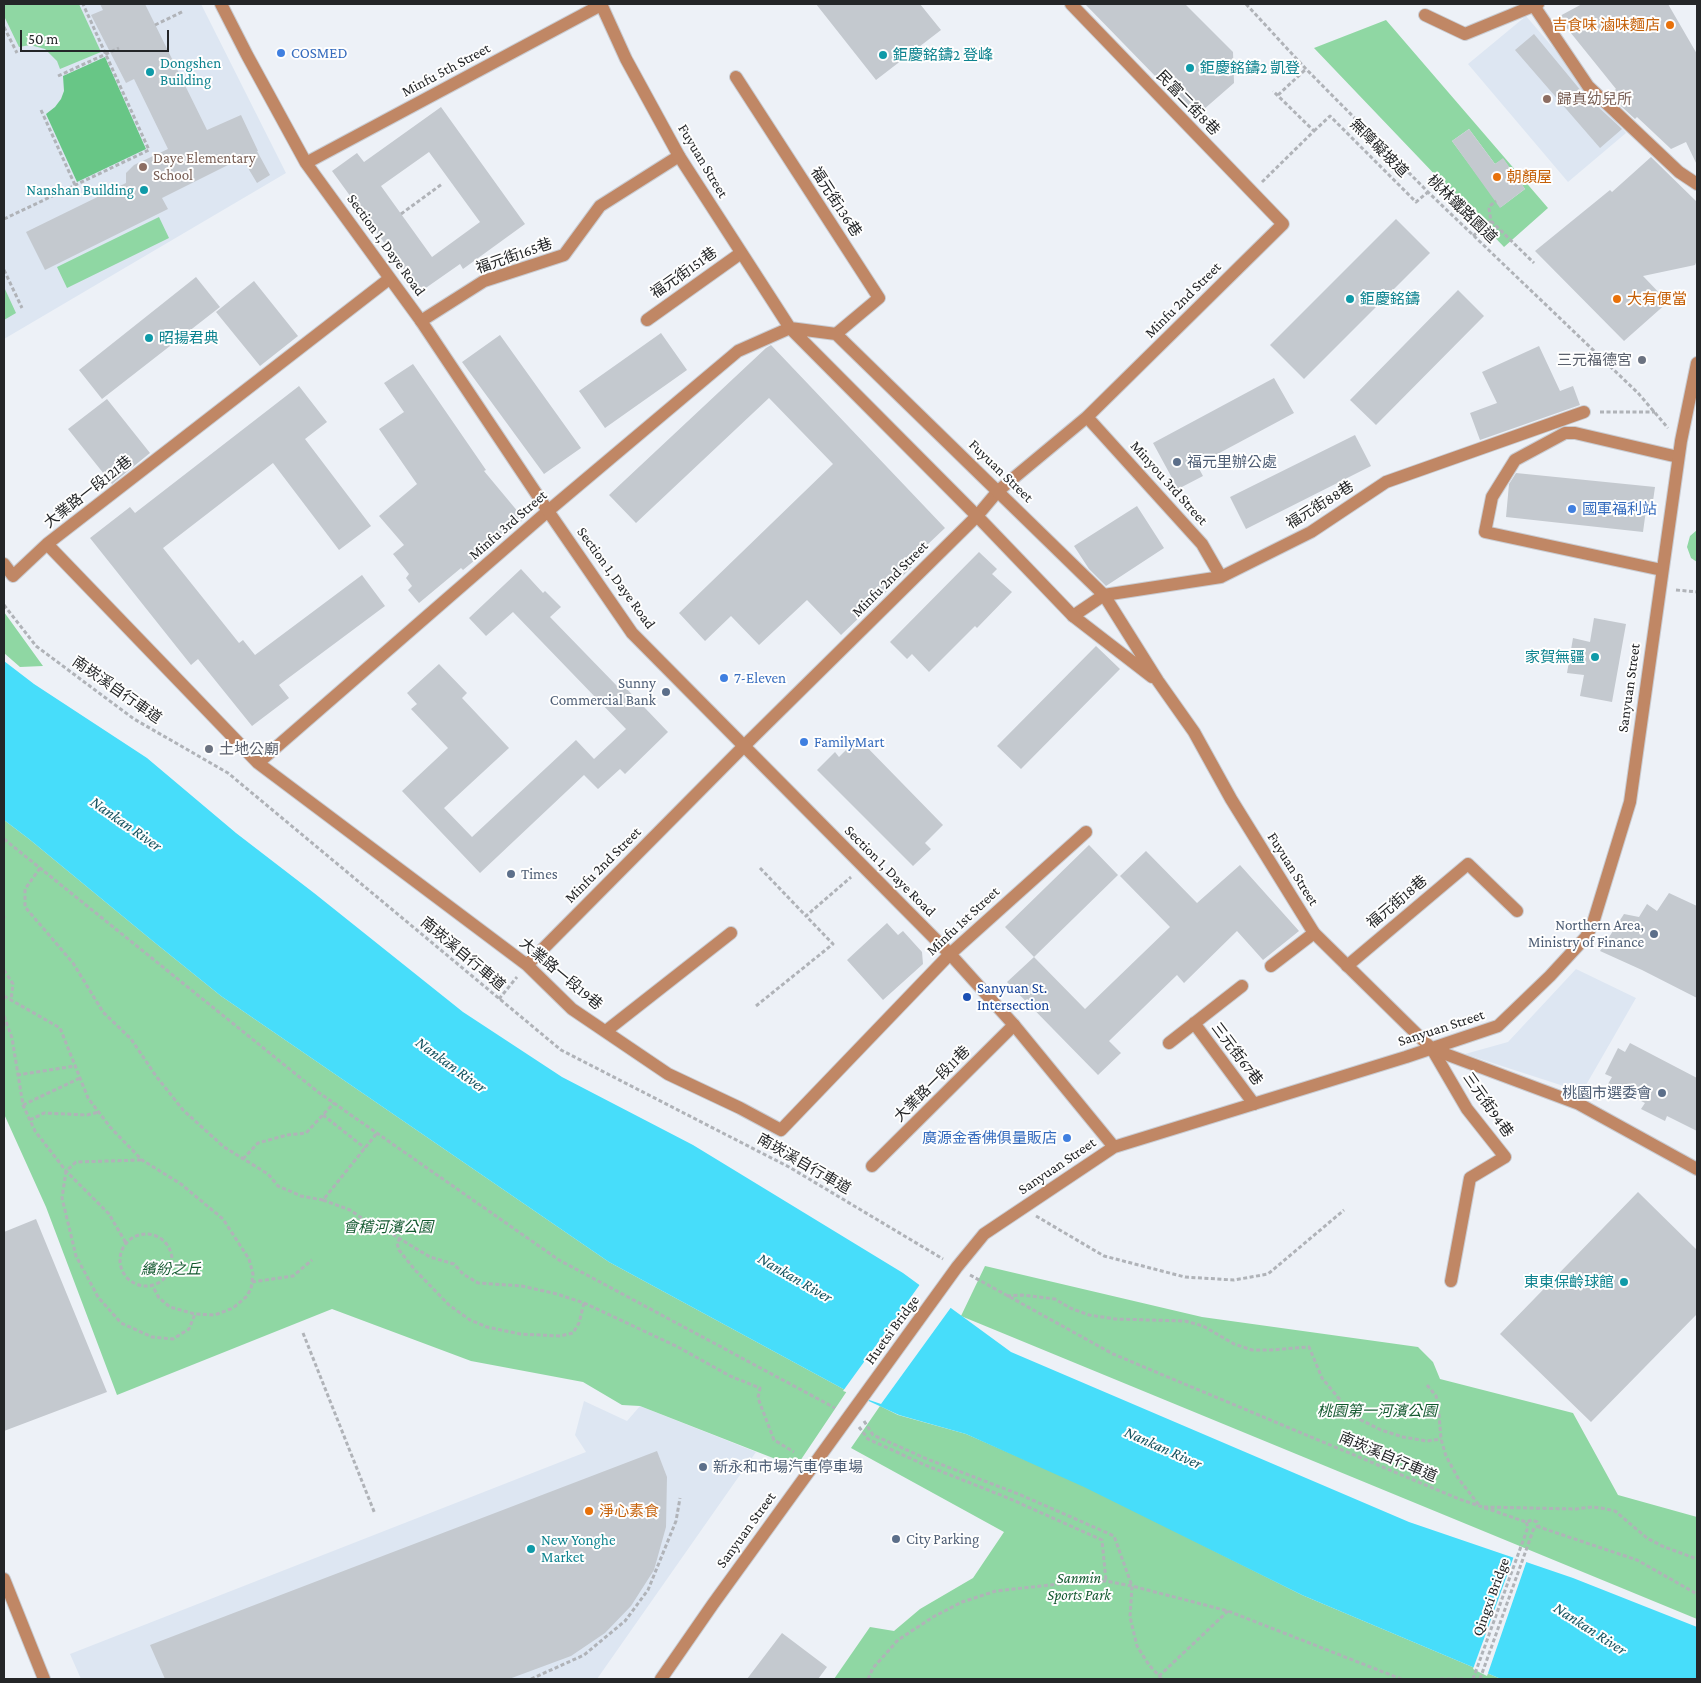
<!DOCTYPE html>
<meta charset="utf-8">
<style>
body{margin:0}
#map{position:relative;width:1701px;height:1683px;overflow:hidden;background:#edf1f7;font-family:"Crimson Pro",serif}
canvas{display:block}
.frame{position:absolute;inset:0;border:5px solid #242628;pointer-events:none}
.scale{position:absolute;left:20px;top:30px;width:149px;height:22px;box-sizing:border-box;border:2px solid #242628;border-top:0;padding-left:6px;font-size:15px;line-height:18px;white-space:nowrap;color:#242628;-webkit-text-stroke:4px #fefefe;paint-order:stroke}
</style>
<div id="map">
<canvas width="1701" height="1683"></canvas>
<div class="frame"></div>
<div class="scale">50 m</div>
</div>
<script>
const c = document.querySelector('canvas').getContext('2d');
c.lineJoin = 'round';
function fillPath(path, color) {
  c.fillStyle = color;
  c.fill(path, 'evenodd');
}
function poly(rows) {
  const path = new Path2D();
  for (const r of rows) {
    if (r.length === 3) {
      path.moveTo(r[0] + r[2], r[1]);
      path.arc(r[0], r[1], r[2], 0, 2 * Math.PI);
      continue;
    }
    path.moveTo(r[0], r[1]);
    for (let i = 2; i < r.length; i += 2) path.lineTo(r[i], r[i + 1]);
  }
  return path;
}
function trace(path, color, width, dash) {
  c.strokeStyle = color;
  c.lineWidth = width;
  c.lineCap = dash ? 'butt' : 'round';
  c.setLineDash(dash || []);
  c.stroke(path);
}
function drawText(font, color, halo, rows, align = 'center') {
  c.font = font + ' "Crimson Pro","Noto Sans TC",serif';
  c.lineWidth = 4;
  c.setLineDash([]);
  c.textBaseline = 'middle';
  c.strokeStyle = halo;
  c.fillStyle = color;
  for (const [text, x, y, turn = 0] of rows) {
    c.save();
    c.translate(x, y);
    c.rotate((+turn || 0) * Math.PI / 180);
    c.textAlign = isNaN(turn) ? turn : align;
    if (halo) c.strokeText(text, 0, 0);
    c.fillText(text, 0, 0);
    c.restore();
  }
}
fillPath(poly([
 [4,4,201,4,286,173,4,339],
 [1526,16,1626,133,1568,182,1468,64],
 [1576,969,1636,998,1582,1092,1465,1054,1508,1042],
 [584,1401,627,1421,640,1406,756,1452,597,1679,81,1679,70,1654,586,1452,575,1435]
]), '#dde6f2');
fillPath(poly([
 [4,4,79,4,101,52,60,69,57,61,45,49,30,45,19,47,4,16],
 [1386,20,1548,208,1504,247,1314,48],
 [1469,129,1495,164,1503,159,1525,189,1501,207,1452,141],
 [159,217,169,238,67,288,57,267],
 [4,287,16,313,4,320],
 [1697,530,1697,562,1691,558,1687,547,1690,536],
 [4,612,43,666,20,667,4,653],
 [4,820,29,839,154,942,221,996,609,1262,847,1391,796,1467,640,1406,622,1405,583,1382,471,1361,332,1309,117,1395,46,1207,4,1114],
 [985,1266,1202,1317,1418,1347,1433,1362,1440,1379,1573,1413,1618,1495,1697,1517,1697,1619,961,1316],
 [880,1406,898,1415,966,1434,1083,1485,1302,1595,1501,1679,834,1679,870,1627,894,1631,920,1609,973,1578,1004,1532,851,1448]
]), '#8fd7a3');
fillPath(poly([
 [105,57,146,149,77,182,46,114,55,107,61,99,64,91,63,76]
]), '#68c686');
fillPath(poly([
 [4,661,34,684,147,758,236,833,314,893,463,1012,562,1077,693,1145,903,1273,1011,1352,1409,1522,1573,1578,1697,1627,1697,1679,1501,1679,1302,1595,1084,1487,966,1434,899,1415,847,1391,609,1262,221,996,154,942,29,839,4,820]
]), '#47ddfa');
fillPath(poly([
 [921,1283,952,1306,881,1404,843,1391],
 [1514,1556,1527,1560,1487,1676,1473,1669]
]), '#edf1f7');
fillPath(poly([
 [100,4,145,4,207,130,241,115,258,151,257,151,270,175,257,183,242,158,162,198,168,209,45,270,26,232,126,183,126,173,134,165,168,149,134,79,126,83,91,15,103,10],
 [816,4,920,4,941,30,876,80],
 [1085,4,1185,4,1233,52,1234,83,1195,117],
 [1582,4,1668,4,1697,54,1697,165,1686,142,1671,149,1637,117,1635,119,1609,95,1616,89,1558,17],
 [1534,34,1582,92,1622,129,1600,148,1515,50],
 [441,107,525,224,463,269,460,264,420,292,332,171,357,153,364,162],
 [429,152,480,222,432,257,381,186],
 [1469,129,1495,164,1503,158,1525,189,1500,208,1452,141],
 [1651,157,1697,202,1697,260,1695,265,1643,276,1668,302,1624,341,1535,251,1610,190,1612,192],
 [1396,219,1430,253,1304,379,1270,345],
 [196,277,220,307,102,399,79,370],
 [254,281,298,336,260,366,216,312],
 [1458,290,1484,316,1376,425,1350,400],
 [661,333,687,370,605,428,579,391],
 [500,335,581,448,544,474,462,362],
 [771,345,945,528,908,563,912,567,841,635,807,600,759,645,731,616,705,641,679,613,833,464,769,398,636,523,609,495,766,348],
 [1539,346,1560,391,1573,386,1580,405,1480,440,1470,413,1497,403,1482,372],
 [413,364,486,470,484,471,524,519,463,570,461,568,419,603,408,590,412,586,406,578,409,574,393,554,404,545,379,516,417,484,379,429,404,412,384,383],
 [1274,378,1294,413,1197,465,1203,476,1178,489,1153,443],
 [299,386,327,422,305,439,371,526,339,550,273,463,163,548,239,643,243,640,255,655,362,575,385,606,279,685,289,698,252,726,198,659,191,665,90,538,130,507,135,513],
 [107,399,150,453,112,484,68,429],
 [1355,435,1371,466,1246,529,1230,497],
 [1516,473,1655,487,1652,508,1646,510,1643,532,1506,517,1509,484],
 [1137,506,1164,548,1106,586,1089,569,1074,546],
 [979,552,997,569,992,574,1012,592,977,628,975,626,929,672,912,654,907,659,890,642],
 [521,569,543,593,545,591,561,607,550,617,618,687,622,684,668,732,625,774,620,769,598,789,584,775,480,873,402,791,448,748,411,709,417,704,407,693,439,664,467,693,462,698,509,748,444,808,472,837,576,740,594,759,626,729,513,612,486,636,469,618],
 [1594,618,1626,624,1612,702,1580,696,1584,675,1567,673,1573,638,1590,642],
 [1096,646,1120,669,1021,769,997,746],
 [858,738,943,825,925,843,931,849,913,866,817,770,835,752,839,757],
 [1089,845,1118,875,1034,957,1005,927],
 [1146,851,1197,903,1240,865,1299,931,1263,960,1237,931,1184,983,1177,975,1109,1041,1121,1053,1098,1075,1007,982,1034,957,1085,1009,1170,927,1120,876],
 [1669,893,1697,906,1697,998,1642,970,1600,951,1624,914,1639,917,1647,904,1657,911],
 [887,923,898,935,903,931,922,952,923,964,883,1000,847,960],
 [1630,1043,1697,1078,1697,1131,1667,1116,1665,1121,1641,1109,1645,1103,1608,1084,1612,1077,1605,1074,1618,1048,1625,1052],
 [1638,1192,1697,1250,1697,1314,1591,1422,1500,1334],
 [36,1219,107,1392,4,1431,4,1232],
 [657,1451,667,1477,666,1527,654,1570,631,1606,605,1633,571,1656,509,1679,165,1679,150,1645],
 [782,1633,827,1667,818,1679,747,1679]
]), '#c4c9cf');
const lane = poly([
 [1534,6,1588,86,1679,172,1697,184],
 [1425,15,1465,34,1538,4],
 [736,77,879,298,836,334],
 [389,279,47,544,258,763,527,965,572,1009,668,1074,740,1108,781,1130,950,954,1086,832],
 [647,320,741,253],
 [421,321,484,281,564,255,600,206,679,156],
 [1087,417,1202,544,1221,577],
 [4,564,13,576,47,544],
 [1662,570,1485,532,1492,497,1515,460,1565,433,1575,433,1678,457],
 [1073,616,1104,595,1221,577,1311,532,1386,482,1584,412],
 [258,763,548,511,738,351,790,328],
 [527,965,744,746,977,516,998,491,1087,417,1283,224,1071,4],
 [1271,966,1314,933],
 [1347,966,1468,864,1517,911],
 [1194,1023,1254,1104],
 [606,1031,731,933],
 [1169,1043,1242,986],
 [1432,1049,1467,1109,1505,1157,1470,1178,1451,1281],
 [872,1166,1014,1025]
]);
const street = poly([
 [221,4,247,55,306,163,421,321,548,511,632,633,950,954,1014,1025,1114,1147],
 [601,4,626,59,679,156,790,328,977,516,1073,616,1152,677],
 [306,163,601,5],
 [790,328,836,334,1104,595,1158,681,1194,732,1231,799,1314,933,1432,1049,1579,1104,1697,1169],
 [4,1579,44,1679],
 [661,1679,713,1604,957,1267,984,1234,1114,1147,1406,1057,1498,1026,1550,976,1586,937,1593,923,1630,802,1681,441,1697,363]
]);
trace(lane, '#c9ccd2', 14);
trace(street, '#c9ccd2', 14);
trace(poly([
 [1246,4,1306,69,1428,192,1638,393,1668,428],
 [155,25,184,11],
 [4,27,17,53],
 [58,76,119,48],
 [1278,95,1306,69],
 [41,110,75,185],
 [1314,131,1330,116,1416,202,1428,192],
 [1262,182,1314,131,1273,91],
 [401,214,442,184],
 [4,219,149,150,83,4],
 [1491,221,1534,263],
 [1473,236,1491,221,1489,209,1491,205,1496,201],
 [4,270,22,308],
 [1600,412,1655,412],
 [1676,590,1697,592],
 [4,605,36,646,134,719,228,773,561,1050,789,1167,943,1259],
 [4,839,318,1092,559,1260,835,1408],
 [40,868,25,889,25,907,73,963,103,1012,131,1039,156,1076,183,1110,224,1147,268,1174,278,1186,301,1196,323,1200,377,1133],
 [760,868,806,916],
 [4,917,5,916],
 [4,970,13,984,11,1000],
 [4,996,60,1028,88,1098,110,1127,142,1160,181,1184,223,1219,249,1259,253,1274,251,1289,246,1297,233,1308,215,1315,195,1314,170,1307,159,1298,152,1285],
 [499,999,517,977],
 [756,1006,833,944,806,916,851,877],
 [4,1016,12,1038,23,1105,35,1131,66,1171,109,1214,126,1243],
 [17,1075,75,1066],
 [23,1105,80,1078],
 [323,1115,365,1148],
 [30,1120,44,1113,87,1115,99,1112],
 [243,1159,258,1143,287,1135,306,1133,334,1103],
 [141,1160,76,1162,66,1171,62,1198,76,1256,98,1297,121,1323,152,1337,173,1339,189,1329,195,1314],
 [323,1200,350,1210,369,1223,392,1234,430,1257,454,1264,463,1274,478,1283,522,1286,557,1294,584,1303,678,1347,730,1376,760,1388,758,1398,774,1440,794,1452],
 [1036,1216,1104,1256,1185,1277,1234,1280,1268,1274,1344,1210],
 [146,1260,26],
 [400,1238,397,1243,399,1250,415,1270,449,1305,470,1320,487,1327,520,1334,560,1336,573,1333,579,1323,584,1303],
 [970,1275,1113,1354,1459,1499,1526,1522,1532,1520,1537,1522,1539,1527,1637,1560,1697,1594],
 [252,1282,293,1276,312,1260],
 [1007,1296,1022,1295,1055,1299,1070,1308,1089,1315,1115,1319,1185,1321,1203,1326,1234,1344,1252,1350,1271,1350,1309,1347,1322,1378,1341,1401,1359,1419,1381,1430,1403,1437,1427,1441,1441,1439],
 [303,1333,375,1514],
 [1427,1385,1436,1396,1438,1403,1441,1439,1446,1456,1458,1478,1479,1505],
 [864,1421,873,1435,927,1459,1021,1495,1114,1536,1132,1586,1130,1617,1137,1646,1149,1665,1162,1679],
 [859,1427,868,1439,925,1465,1008,1498,1102,1540,1106,1581],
 [1484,1507,1576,1509,1592,1507,1601,1508,1615,1511,1647,1538,1662,1546,1697,1559],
 [1159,1676,1228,1611],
 [531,1679,584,1655,625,1621,648,1590,676,1521,680,1498],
 [868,1679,873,1668,898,1640,933,1617,962,1602,996,1591,1077,1582,1106,1581,1132,1586,1228,1611,1401,1679],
 [1440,1679,1463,1679],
 [1473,1679,1528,1527,1526,1522],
 [1480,1679,1534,1528,1538,1526]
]), '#b0b3b8', 3, [4, 2.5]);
trace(lane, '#c08765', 12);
trace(street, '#c08765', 12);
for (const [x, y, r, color] of [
 [1670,25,5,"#e8710a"],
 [281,53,5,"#3f7fe0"],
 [883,55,5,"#0f9aa8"],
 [1190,68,5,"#0f9aa8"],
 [150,72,5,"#0f9aa8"],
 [1547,99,5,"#8d6e63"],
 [143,167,5,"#8d6e63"],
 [1497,177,5,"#e8710a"],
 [144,190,5,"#0f9aa8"],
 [1350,299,5,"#0f9aa8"],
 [1617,299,5,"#e8710a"],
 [149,338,5,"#0f9aa8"],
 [1642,360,5,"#6b7280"],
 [1177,462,5,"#5c6f8a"],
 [1572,509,5,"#3f7fe0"],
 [1595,657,5,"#0f9aa8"],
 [724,678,5,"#3f7fe0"],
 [666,692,5,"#5c6f8a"],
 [804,742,5,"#3f7fe0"],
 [209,749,5,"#6b7280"],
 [511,874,5,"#5c6f8a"],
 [1654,934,5,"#5c6f8a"],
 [967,997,5,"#1a4fb4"],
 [1662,1093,5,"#5c6f8a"],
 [1067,1138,5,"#3f7fe0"],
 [1624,1282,5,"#0f9aa8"],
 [703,1467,5,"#5c6f8a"],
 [589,1511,5,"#e8710a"],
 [896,1539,5,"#5c6f8a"],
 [531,1549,5,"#0f9aa8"]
]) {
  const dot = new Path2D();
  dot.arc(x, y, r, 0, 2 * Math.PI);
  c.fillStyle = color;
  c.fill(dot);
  trace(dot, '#fefefe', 2);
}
drawText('15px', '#c56008', '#fefefe', [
 ["吉食味 滷味麵店",1660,25,"right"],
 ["朝顏屋",1507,177],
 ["大有便當",1627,299],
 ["淨心素食",599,1511]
], 'left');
drawText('15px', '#366cbe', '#fefefe', [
 ["COSMED",291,53],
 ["國軍福利站",1582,509],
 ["7-Eleven",734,678],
 ["FamilyMart",814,742],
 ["廣源金香佛俱量販店",1057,1138,"right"]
], 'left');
drawText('15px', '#0d838f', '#fefefe', [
 ["鉅慶銘鑄2 登峰",893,55],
 ["Dongshen",160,63],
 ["Building",160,80],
 ["鉅慶銘鑄2 凱登",1200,68],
 ["Nanshan Building",134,190,"right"],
 ["鉅慶銘鑄",1360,299],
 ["昭揚君典",159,338],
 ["家賀無疆",1585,657,"right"],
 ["東東保齡球館",1614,1282,"right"],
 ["New Yonghe",541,1540],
 ["Market",541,1557]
], 'left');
drawText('15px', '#242628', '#fefefe', [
 ["Minfu 5th Street",446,70,-28],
 ["民富二街8巷",1188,103,46],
 ["無障礙坡道",1379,148,45],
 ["Fuyuan Street",703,161,59],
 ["福元街136巷",836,202,57],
 ["桃林鐵路園道",1462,209,44],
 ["Section 1, Daye Road",386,245,54],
 ["福元街165巷",514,256,-19],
 ["福元街151巷",684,273,-35],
 ["Minfu 2nd Street",1183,300,-45],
 ["Fuyuan Street",1001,471,44],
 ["Minyou 3rd Street",1169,483,48],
 ["大業路一段121巷",88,492,-38],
 ["福元街88巷",1320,505,-32],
 ["Minfu 3rd Street",508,525,-41],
 ["Section 1, Daye Road",616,578,54],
 ["Minfu 2nd Street",890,579,-45],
 ["Sanyuan Street",1629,688,-82],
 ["南崁溪自行車道",117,690,35],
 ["Minfu 2nd Street",603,865,-45],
 ["Fuyuan Street",1293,869,58],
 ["Section 1, Daye Road",890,871,45],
 ["福元街18巷",1397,902,-40],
 ["Minfu 1st Street",963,921,-43],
 ["南崁溪自行車道",463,954,40],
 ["大業路一段19巷",561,974,40],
 ["Sanyuan Street",1441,1028,-18],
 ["三元街67巷",1237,1054,53],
 ["大業路一段11巷",932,1084,-45],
 ["三元街94巷",1488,1105,55],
 ["南崁溪自行車道",804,1164,30],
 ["Sanyuan Street",1057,1166,-34],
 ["Huetsi Bridge",892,1330,-54],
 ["南崁溪自行車道",1388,1457,23],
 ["Sanyuan Street",746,1530,-54],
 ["Qingxi Bridge",1491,1597,-70]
]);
drawText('15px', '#785e54', '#fefefe', [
 ["歸真幼兒所",1557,99],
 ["Daye Elementary",153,158],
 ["School",153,175]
], 'left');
drawText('15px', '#5b616d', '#fefefe', [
 ["三元福德宮",1632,360],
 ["土地公廟",219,749,"left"]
], 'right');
drawText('15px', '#4e5e75', '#fefefe', [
 ["福元里辦公處",1187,462],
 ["Sunny",656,683,"right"],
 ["Commercial Bank",656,700,"right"],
 ["Times",521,874],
 ["Northern Area,",1644,925,"right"],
 ["Ministry of Finance",1644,942,"right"],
 ["桃園市選委會",1652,1093,"right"],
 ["新永和市場汽車停車場",713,1467],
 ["City Parking",906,1539]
], 'left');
drawText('15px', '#164399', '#fefefe', [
 ["Sanyuan St.",977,988],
 ["Intersection",977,1005]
], 'left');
drawText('italic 15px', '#155a31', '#fefefe', [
 ["會稽河濱公園",388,1227],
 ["繽紛之丘",171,1269],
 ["桃園第一河濱公園",1377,1411],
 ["Sanmin",1079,1578],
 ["Sports Park",1079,1595]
]);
drawText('italic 16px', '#155360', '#fefefe', [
 ["Nankan River",126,824,35],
 ["Nankan River",451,1065,36],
 ["Nankan River",795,1278,30],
 ["Nankan River",1163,1448,24],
 ["Nankan River",1590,1629,33]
]);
</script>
